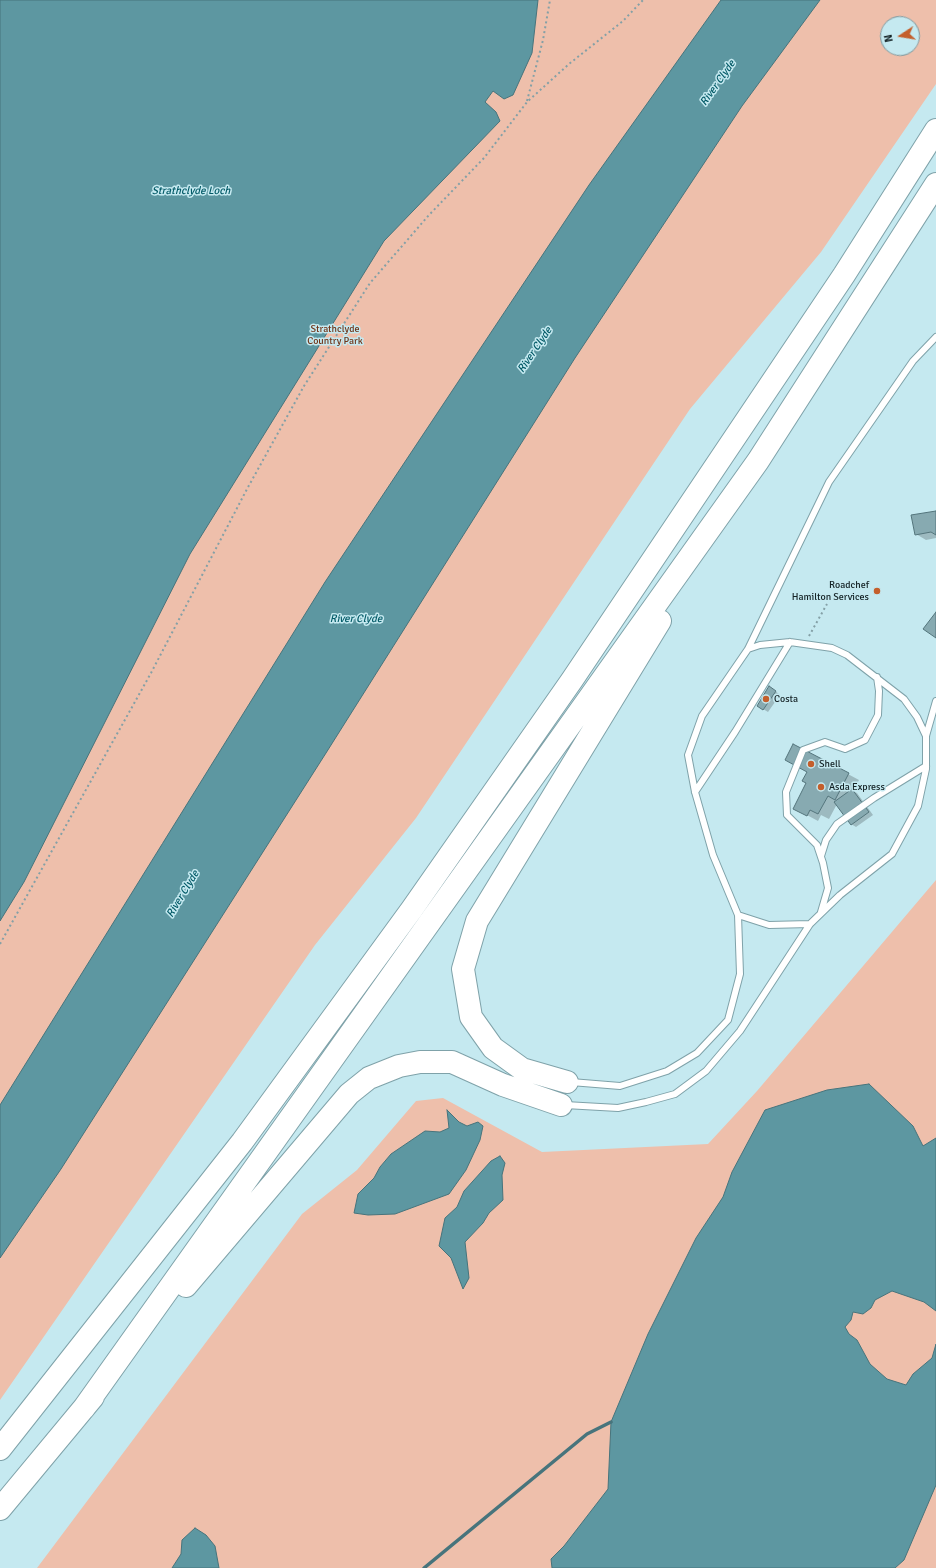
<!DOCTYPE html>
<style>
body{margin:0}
#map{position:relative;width:936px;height:1568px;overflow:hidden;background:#c5e9f0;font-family:Signika,sans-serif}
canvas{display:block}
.north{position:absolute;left:880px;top:16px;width:40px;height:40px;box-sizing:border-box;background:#c5e9f0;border:1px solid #7e999f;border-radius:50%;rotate:258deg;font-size:11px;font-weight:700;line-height:16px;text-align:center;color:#142225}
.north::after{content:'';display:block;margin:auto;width:14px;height:18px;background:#c45f2c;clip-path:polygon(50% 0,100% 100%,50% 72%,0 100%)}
</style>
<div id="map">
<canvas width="936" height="1568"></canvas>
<div class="north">N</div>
</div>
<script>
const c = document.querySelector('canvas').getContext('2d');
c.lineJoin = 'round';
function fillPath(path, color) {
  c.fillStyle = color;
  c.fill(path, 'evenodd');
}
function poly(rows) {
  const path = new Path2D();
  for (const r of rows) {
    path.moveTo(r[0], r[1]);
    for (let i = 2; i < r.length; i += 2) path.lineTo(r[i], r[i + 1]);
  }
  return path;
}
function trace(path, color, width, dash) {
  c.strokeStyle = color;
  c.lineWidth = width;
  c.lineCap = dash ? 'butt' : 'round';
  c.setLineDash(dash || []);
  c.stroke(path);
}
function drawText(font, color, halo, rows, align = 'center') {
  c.font = font + ' Signika,sans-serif';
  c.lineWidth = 3;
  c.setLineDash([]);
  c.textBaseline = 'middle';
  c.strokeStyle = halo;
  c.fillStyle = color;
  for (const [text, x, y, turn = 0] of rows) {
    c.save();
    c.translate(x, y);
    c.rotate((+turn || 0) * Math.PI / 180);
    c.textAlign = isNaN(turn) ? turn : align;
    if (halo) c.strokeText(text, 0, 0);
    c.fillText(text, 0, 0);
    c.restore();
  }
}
fillPath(poly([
 [0,0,936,0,936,84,821,252,690,409,416,818,315,945,0,1400],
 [888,24,912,24,912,48,888,48],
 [936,880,936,1568,37,1568,302,1214,357,1170,416,1101,443,1098,542,1152,708,1144,757,1091]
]), '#eebfab');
const water = poly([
 [0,0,538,0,532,53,513,95,504,99,493,91,485,102,496,112,500,121,384,241,190,554,24,882,0,921,0,0],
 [721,0,820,0,742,106,575,358,326,753,61,1169,0,1258,0,1105,325,582,589,185,721,0],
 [869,1084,913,1126,923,1146,936,1138,936,1311,924,1302,892,1291,875,1300,871,1308,863,1314,853,1312,851,1320,845,1327,849,1334,857,1340,870,1364,887,1379,906,1385,913,1374,932,1358,936,1344,936,1485,904,1560,895,1568,552,1568,551,1559,564,1546,608,1489,611,1422,648,1334,696,1238,723,1197,732,1172,765,1110,827,1090,869,1084],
 [447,1110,459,1122,467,1126,478,1122,483,1126,480,1140,466,1170,449,1194,395,1214,368,1215,354,1213,358,1194,374,1178,380,1167,391,1154,425,1131,440,1132,449,1128,447,1110],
 [500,1156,505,1163,502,1175,503,1200,489,1213,483,1223,465,1242,469,1278,463,1289,451,1258,439,1246,445,1218,457,1207,464,1191,491,1161,500,1156],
 [195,1528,206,1535,215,1546,219,1568,172,1568,181,1554,182,1540,195,1528]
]);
fillPath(water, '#5d97a1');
trace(water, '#47747c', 1);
fillPath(poly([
 [936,512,936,538,926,540,916,534],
 [774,690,780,695,768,712,758,706],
 [794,745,859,780,853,791,857,793,873,815,856,827,851,824,837,804,829,819,821,815,818,821,805,814,808,772]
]), '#0003');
trace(poly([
 [424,1568,587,1434,611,1422]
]), '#47747c', 3.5);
const building = poly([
 [936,511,936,535,931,532,915,535,911,515,936,511],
 [936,612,936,638,923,629,936,612],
 [769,686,776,691,763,710,757,706,769,686],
 [793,744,849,773,835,800,828,796,818,814,810,810,807,816,793,809,806,783,802,781,807,772,785,760,793,744],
 [852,789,869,812,851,825,834,802,852,789]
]);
fillPath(building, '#87aab1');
trace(building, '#54757c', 1);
const service = poly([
 [748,649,760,645,790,642,832,648,847,655,904,699,917,717,926,736],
 [695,792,735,732,790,642],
 [821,856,826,840,837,824,874,798,926,766],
 [821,912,828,888,823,863,817,845,787,815,786,792,803,750,825,742,845,749,865,740,878,715,879,691,877,677],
 [738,915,769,925,810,924],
 [571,1082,620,1086,667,1071,697,1053,728,1020,740,974,738,915,713,855,695,792,688,755,702,716,748,649,829,482,913,361,936,337],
 [565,1105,618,1108,646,1102,675,1094,706,1071,740,1031,810,924,840,895,892,854,918,806,926,769,926,736,936,701]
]);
const motorway = poly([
 [567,1082,522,1069,493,1048,471,1017,463,969,477,921,660,621],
 [186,1286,349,1094,369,1078,399,1066,420,1062,452,1062,503,1085,561,1105],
 [84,1408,758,461,936,184],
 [0,1449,242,1142,412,909,572,680,844,275,936,130],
 [0,1509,93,1397]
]);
trace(service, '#7fa2a9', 8);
trace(motorway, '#7fa2a9', 24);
trace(poly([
 [527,101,543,40,550,0],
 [809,636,827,604],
 [0,944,151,673,247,489,304,386,370,283,429,215,484,158,527,102,569,64,623,21,643,0]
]), '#84a0a6', 2, [2, 3]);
trace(service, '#fff', 6);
trace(motorway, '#fff', 22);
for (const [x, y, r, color] of [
 [877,591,4,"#c45f2c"],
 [766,699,4,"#c45f2c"],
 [811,764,4,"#c45f2c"],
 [821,787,4,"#c45f2c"]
]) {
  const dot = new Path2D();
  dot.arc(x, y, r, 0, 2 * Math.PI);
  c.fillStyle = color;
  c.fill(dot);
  trace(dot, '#c5e9f0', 1.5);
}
drawText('10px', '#703519', '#c5e9f0', [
 ["Strathclyde",335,329],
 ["Country Park",335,341]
]);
drawText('10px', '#142225', '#c5e9f0', [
 ["Roadchef",869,585,"right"],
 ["Hamilton Services",869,597,"right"],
 ["Costa",774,699],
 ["Shell",819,764],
 ["Asda Express",829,787]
], 'left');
drawText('italic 11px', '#035a67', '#c5e9f0', [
 ["River Clyde",718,83,-55],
 ["Strathclyde Loch",191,191],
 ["River Clyde",535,350,-56],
 ["River Clyde",356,619],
 ["River Clyde",183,894,-59]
]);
</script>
